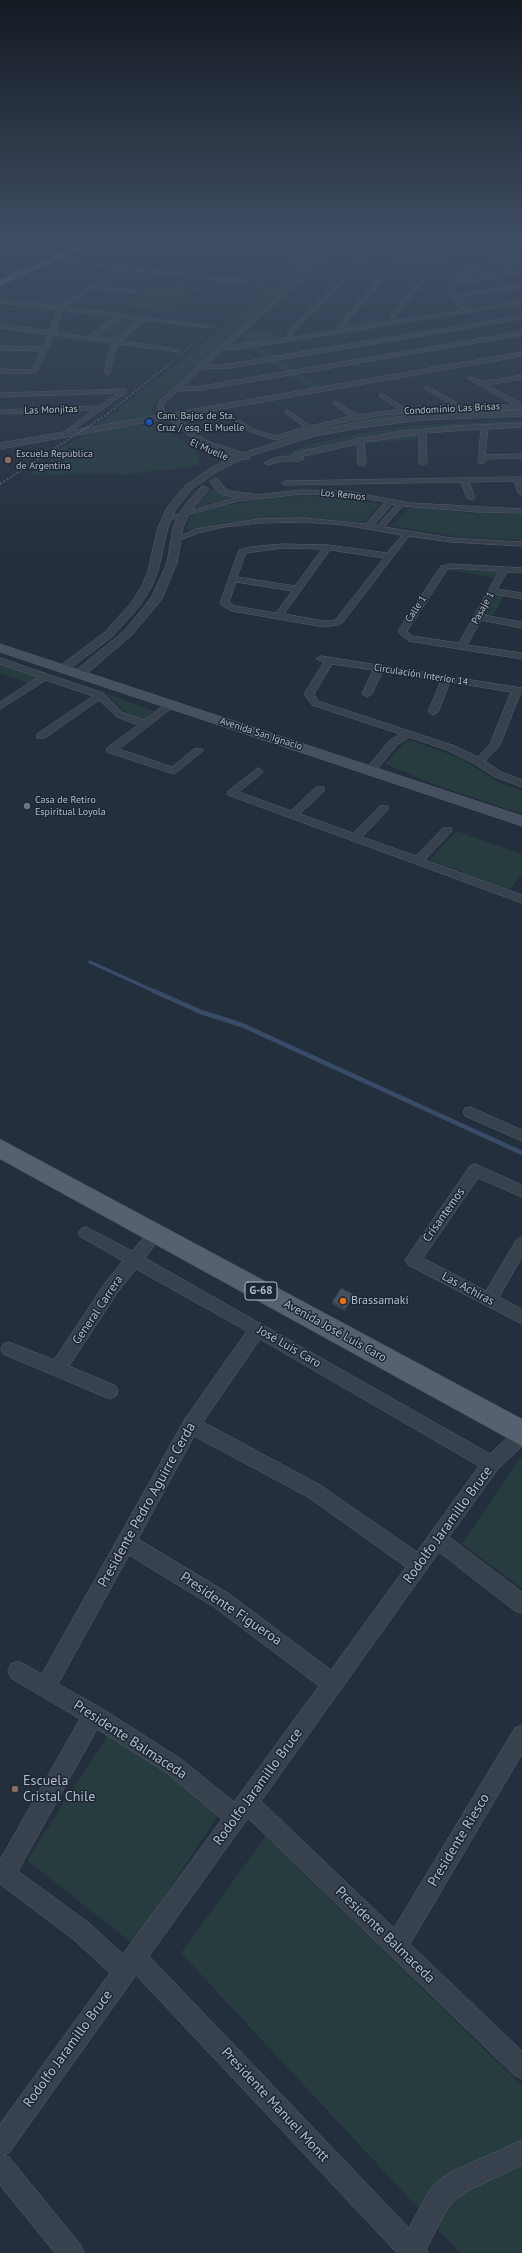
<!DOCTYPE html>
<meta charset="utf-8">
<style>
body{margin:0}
canvas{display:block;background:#242f3e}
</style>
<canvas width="522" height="2253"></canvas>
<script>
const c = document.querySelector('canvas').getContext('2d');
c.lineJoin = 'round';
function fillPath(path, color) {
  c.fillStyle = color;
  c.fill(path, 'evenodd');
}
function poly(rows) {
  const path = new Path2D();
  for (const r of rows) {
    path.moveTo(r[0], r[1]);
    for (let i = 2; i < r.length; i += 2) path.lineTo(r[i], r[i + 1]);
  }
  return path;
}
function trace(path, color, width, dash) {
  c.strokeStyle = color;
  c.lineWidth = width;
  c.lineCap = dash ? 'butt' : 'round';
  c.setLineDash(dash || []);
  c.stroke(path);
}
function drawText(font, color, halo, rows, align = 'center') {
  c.font = font + ' "PT Sans",sans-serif';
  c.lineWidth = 3;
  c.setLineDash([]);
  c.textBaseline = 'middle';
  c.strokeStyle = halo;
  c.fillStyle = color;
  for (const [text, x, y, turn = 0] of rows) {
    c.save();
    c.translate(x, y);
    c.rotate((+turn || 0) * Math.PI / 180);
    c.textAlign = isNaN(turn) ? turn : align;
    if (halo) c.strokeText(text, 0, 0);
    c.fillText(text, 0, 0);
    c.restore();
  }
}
fillPath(poly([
 [112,239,115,239,154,245,139,253,148,254,143,257,90,249],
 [327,239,339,239,218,349,156,401,152,408,155,417,95,427,202,346],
 [522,261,522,272,461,279,489,267],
 [156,283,200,287,169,312,123,307],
 [122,317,141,319,113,341,95,338],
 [366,319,388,322,347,329,342,327,346,322,362,324],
 [251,332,287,335,287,338,238,345],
 [258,346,320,387,310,389,249,347],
 [497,408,522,409,522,412,346,426,287,439,244,454,240,453,297,433,340,422,416,411],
 [522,420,522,424,407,430,365,436,319,446,290,456,280,456,302,447,348,436,407,426],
 [158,424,195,451,200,464,188,468,149,471,128,475,116,473,28,475,45,463,56,458,52,452,88,434,110,429],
 [414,434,419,439,362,444,363,442],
 [213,489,231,498,198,507,200,502],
 [304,496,333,497,380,504,365,521,360,522,312,518,271,518,231,522,187,530,189,517,218,507,269,498],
 [410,507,468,513,522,514,522,540,461,537,392,526],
 [452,569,496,571,498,573,495,578,449,570],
 [496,595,504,595,492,617,487,616,485,615],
 [0,664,37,677,28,683,0,673],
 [105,693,154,711,144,719,140,719,125,713],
 [412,741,460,758,500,783,522,791,522,814,436,785,385,764,405,742],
 [456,831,522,854,522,874,510,890,430,860],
 [520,1458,522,1459,522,1588,462,1544],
 [110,1732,220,1812,133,1944,27,1860],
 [266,1836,522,2086,522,2253,460,2253,181,1953]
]), '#263c3f');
trace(poly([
 [90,962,156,992]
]), '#394c67', 3.5);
trace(poly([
 [154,991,201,1012,242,1025,522,1153]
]), '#394c67', 4.5);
const minor = poly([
 [341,239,346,239,335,250,368,253,382,239,387,239,373,254,402,257,418,239,423,239,408,257,438,260,456,239,461,239,443,261,481,264,493,262,482,255,496,239,500,239,488,255,499,261,522,257,522,261,482,267,459,279,522,271,522,275,456,283,453,292,454,294,522,285,522,289,456,297,470,309,522,300,522,304,474,311,472,314,468,312,241,349,223,350,206,365,229,364,522,315,522,319,229,368,202,369,182,387,202,386,522,331,522,335,202,390,177,391,164,403,163,408,169,417,164,418,157,408,159,401,341,239],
 [332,253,365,256,288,331,288,338,228,346,332,253],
 [370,257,397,259,337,326,339,330,294,337,293,332,370,257],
 [402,260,435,263,389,316,392,321,345,329,342,327,402,260],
 [440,264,475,267,459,274,452,280,447,292,458,306,464,310,398,320,394,317,440,264],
 [54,257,246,280,249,282,246,284,121,269,96,286,135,290,137,293,92,289,65,307,210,326,207,328,146,320,121,341,178,349,180,352,117,344,110,373,107,375,104,373,111,343,54,335,36,373,0,373,0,369,32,370,41,351,0,350,0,346,43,347,49,335,0,328,0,324,50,331,57,310,0,303,0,299,59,306,115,268,52,260,54,257],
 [62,310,114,317,88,337,56,332,62,310],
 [121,317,140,320,115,340,95,338,121,317],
 [522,375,522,379,487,385,522,404,522,409,433,410,382,415,336,423,275,440,249,431,235,421,240,420,253,429,275,436,305,427,285,413,285,411,287,410,311,426,350,416,333,404,333,402,335,401,358,415,399,409,379,396,381,393,407,409,453,406,424,388,426,385,462,406,514,405,467,378,472,377,482,382,522,375],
 [125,389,127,392,63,437,60,435,61,434,93,410,0,414,0,410,99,406,118,393,0,397,0,393,125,389],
 [522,423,522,427,488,429,485,455,522,454,522,458,485,459,484,463,478,463,481,429,426,433,427,463,423,465,419,463,419,434,364,442,366,464,362,466,358,464,357,444,300,457,304,459,300,461,281,461,268,465,264,463,278,457,290,457,294,453,357,439,360,437,363,438,402,431,456,426,522,423],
 [517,477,522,477,522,495,518,493,514,481,469,482,475,498,471,500,467,498,461,482,285,485,281,483,285,481,517,477],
 [301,490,347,491,410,503,522,509,522,513,477,512,403,506,384,527,451,538,522,542,522,546,451,542,409,536,343,622,338,625,324,627,232,611,221,605,220,603,239,550,250,547,282,544,328,545,387,553,402,535,344,525,305,522,259,523,224,527,198,533,177,541,173,539,196,529,259,519,305,518,366,524,385,502,347,495,301,494,238,501,166,521,162,519,238,497,301,490],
 [392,504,396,505,377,526,374,525,392,504],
 [282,548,322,549,295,586,237,577,246,553,282,548],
 [330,550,384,558,337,618,333,621,324,621,284,614,330,550],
 [236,582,292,591,276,613,235,606,229,602,236,582],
 [452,564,522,568,522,572,507,572,497,589,522,593,522,599,495,594,483,615,522,622,522,628,481,620,467,645,522,653,522,659,409,641,399,633,398,631,441,566,452,564],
 [452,568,499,571,459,643,412,636,407,631,447,570,452,568],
 [321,656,522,688,522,694,520,694,500,745,485,761,501,772,522,780,522,787,493,776,475,764,447,750,409,737,397,745,375,772,367,772,367,768,389,741,400,734,312,705,304,694,324,662,316,659,321,656],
 [332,664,373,670,362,694,367,697,372,694,382,672,441,681,428,712,433,715,438,712,450,682,511,692,490,744,478,757,455,746,318,701,314,694,332,664],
 [0,658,103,693,123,713,144,720,167,703,173,703,173,707,119,749,172,767,194,749,202,749,203,751,174,774,107,752,107,748,138,725,117,717,99,700,45,738,37,738,37,734,93,696,46,680,0,709,0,702,38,677,0,664,0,658],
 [258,768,263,771,262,773,239,792,291,811,316,787,324,787,324,791,300,814,353,833,380,806,388,806,388,810,362,837,416,856,443,828,451,828,452,830,451,832,425,860,522,895,522,903,228,795,228,791,258,768],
 [470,1107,522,1130,522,1141,465,1116,463,1112,465,1108,470,1107],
 [475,1164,522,1185,522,1197,478,1178,423,1258,486,1291,517,1239,522,1237,522,1257,499,1297,522,1309,522,1324,408,1265,405,1260,470,1166,475,1164],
 [86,1227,132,1251,151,1229,156,1227,161,1229,164,1233,161,1237,145,1258,490,1454,516,1429,522,1427,522,1446,497,1470,449,1537,522,1592,522,1613,515,1611,439,1552,261,1801,394,1928,515,1728,522,1725,522,1754,410,1944,522,2051,522,2079,514,2075,248,1818,149,1956,409,2228,429,2191,437,2182,449,2173,522,2140,522,2165,467,2191,455,2200,447,2209,426,2249,428,2253,397,2253,136,1975,9,2153,3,2155,9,2157,80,2244,84,2253,55,2253,0,2185,0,2124,110,1973,73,1939,0,1884,0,1860,80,1719,11,1678,8,1671,11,1664,18,1661,42,1674,185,1419,247,1331,136,1269,117,1293,69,1366,116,1386,118,1391,116,1396,110,1399,3,1354,1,1349,3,1344,9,1342,54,1360,105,1283,123,1261,81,1237,78,1233,81,1229,86,1227],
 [260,1339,479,1466,417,1552,320,1485,203,1422,260,1339],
 [194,1436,308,1497,406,1567,331,1670,228,1593,138,1539,194,1436],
 [129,1555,214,1607,319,1686,234,1802,181,1759,101,1708,58,1684,129,1555],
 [97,1729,167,1773,222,1819,123,1954,89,1923,18,1871,97,1729]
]);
const tertiary = poly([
 [522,352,522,356,177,417,207,441,243,453,311,432,359,422,421,414,522,410,522,416,421,420,359,428,315,436,279,447,250,456,249,459,243,459,218,471,192,489,176,509,168,527,158,571,152,586,139,607,112,637,67,671,63,672,57,668,104,633,131,603,142,586,148,571,158,527,168,506,186,485,212,467,234,456,201,445,171,421,165,419,0,449,0,443,522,352],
 [215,478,218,479,223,486,229,491,253,494,258,497,253,500,223,495,216,490,210,481,215,478],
 [204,486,209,489,188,515,183,528,177,563,162,599,132,635,83,677,75,677,73,674,75,671,124,631,151,598,167,563,173,528,178,515,189,500,201,487,204,486]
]);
const secondary = poly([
 [0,644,522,816,522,826,0,652,0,644]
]);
const primary = poly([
 [93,239,103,239,0,286,0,280,93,239],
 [0,1139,522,1419,522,1446,0,1159,0,1139]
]);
trace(minor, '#565f6c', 1);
trace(tertiary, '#565f6c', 1);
trace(secondary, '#565f6c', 1);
trace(primary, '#414a57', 1);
fillPath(minor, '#38414e');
fillPath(tertiary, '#38414e');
fillPath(secondary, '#465061');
fillPath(primary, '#56606e');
trace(poly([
 [166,367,313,239]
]), '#5a6575', 1, [1.5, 1.5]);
trace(poly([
 [0,484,106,415,167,366]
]), '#5a6575', 1.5, [2, 2]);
fillPath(poly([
 [354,1297,345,1311,332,1304,332,1302]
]), '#3b4654');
fillPath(poly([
 [355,1295,354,1297,345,1311,345,1309]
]), '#303945');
const building = poly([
 [341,1288,355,1295,345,1309,332,1302,341,1288]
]);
fillPath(building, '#455162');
trace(building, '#303945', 1);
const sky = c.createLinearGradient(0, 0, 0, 554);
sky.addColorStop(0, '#141a22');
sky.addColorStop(0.43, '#3f4d63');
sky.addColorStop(1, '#3f4d6300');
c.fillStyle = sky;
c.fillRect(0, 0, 522, 554);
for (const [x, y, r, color] of [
 [149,422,4,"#1a4fb4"],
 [8,460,4,"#8d6e63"],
 [27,806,4,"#6b7280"],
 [343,1301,4,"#e8710a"],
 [15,1789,4,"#8d6e63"]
]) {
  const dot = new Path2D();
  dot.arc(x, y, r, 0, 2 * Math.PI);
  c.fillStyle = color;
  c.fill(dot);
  trace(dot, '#1d2633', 1.5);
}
drawText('10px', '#b4bcc9', '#1d2633', [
 ["Condominio Las Brisas",452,409,-3],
 ["Las Monjitas",51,410,-2],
 ["El Muelle",209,450,23],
 ["Los Remos",343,495,6],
 ["Pasaje 1",483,608,-61],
 ["Calle 1",416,609,-57],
 ["Circulación Interior 14",421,675,9],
 ["Avenida San Ignacio",261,734,18]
]);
drawText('10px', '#b4bcc9', '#1d2633', [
 ["Cam. Bajos de Sta.",157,416],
 ["Cruz / esq. El Muelle",157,428],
 ["Escuela República",16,454],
 ["de Argentina",16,466],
 ["Casa de Retiro",35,800],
 ["Espiritual Loyola",35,812]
], 'left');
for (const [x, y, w] of [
 [261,1291,32]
]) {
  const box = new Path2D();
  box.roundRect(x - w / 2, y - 9, w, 18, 3);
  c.fillStyle = '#1d2633';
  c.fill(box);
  trace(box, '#b4bcc9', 1);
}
drawText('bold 11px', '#b4bcc9', null, [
 ["G-68",261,1291]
]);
drawText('12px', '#b4bcc9', '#1d2633', [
 ["Crisantemos",444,1215,-55],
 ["Las Achiras",468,1289,28],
 ["General Carrera",98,1310,-56],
 ["Avenida José Luis Caro",335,1331,29],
 ["José Luis Caro",289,1347,30]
]);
drawText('12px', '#b4bcc9', '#1d2633', [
 ["Brassamaki",351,1301]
], 'left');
drawText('14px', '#b4bcc9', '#1d2633', [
 ["Presidente Pedro Aguirre Cerda",147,1505,-61],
 ["Rodolfo Jaramillo Bruce",448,1525,-54],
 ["Presidente Figueroa",231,1609,34],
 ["Presidente Balmaceda",130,1740,33],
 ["Rodolfo Jaramillo Bruce",258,1787,-54],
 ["Presidente Riesco",459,1840,-59],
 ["Presidente Balmaceda",385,1935,44],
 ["Rodolfo Jaramillo Bruce",68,2049,-54],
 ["Presidente Manuel Montt",275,2105,47]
]);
drawText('14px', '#b4bcc9', '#1d2633', [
 ["Escuela",23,1781],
 ["Cristal Chile",23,1797]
], 'left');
</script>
